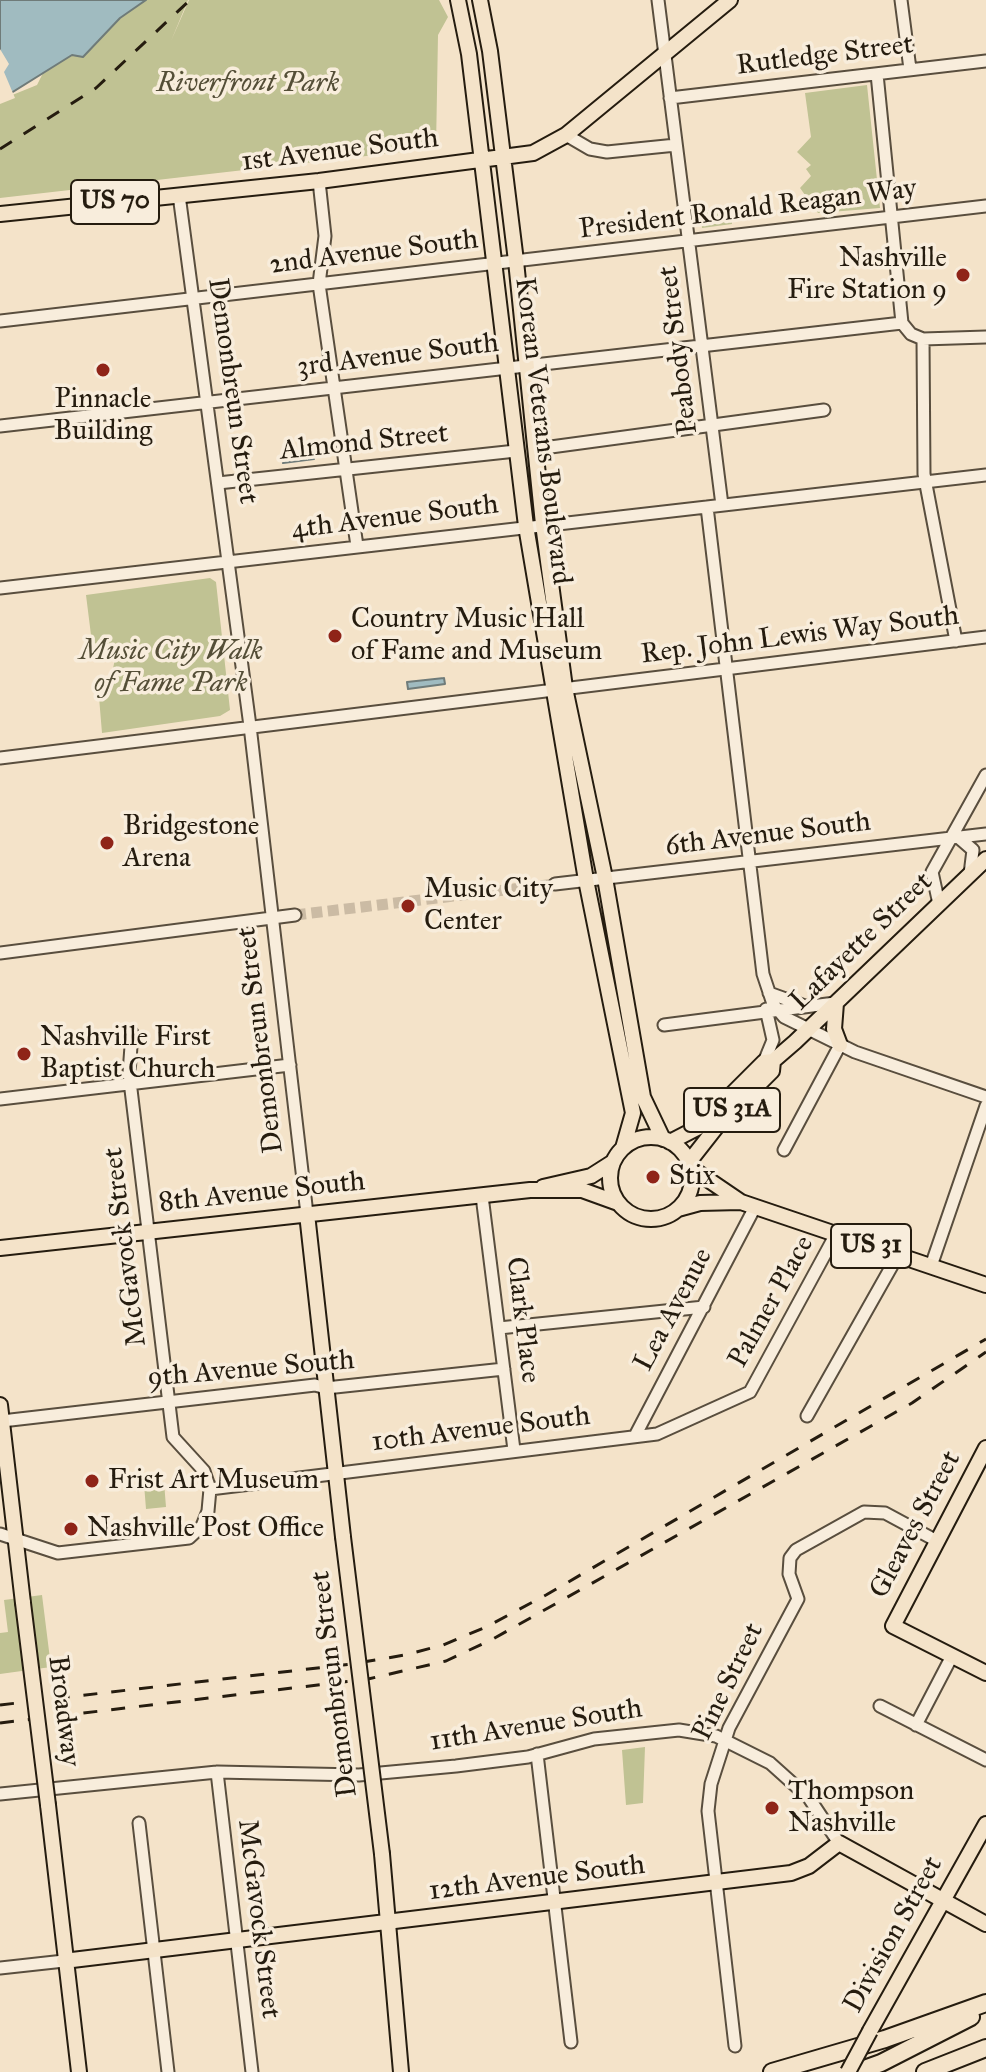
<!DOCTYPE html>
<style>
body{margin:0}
canvas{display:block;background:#f4e3c9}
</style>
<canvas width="986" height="2072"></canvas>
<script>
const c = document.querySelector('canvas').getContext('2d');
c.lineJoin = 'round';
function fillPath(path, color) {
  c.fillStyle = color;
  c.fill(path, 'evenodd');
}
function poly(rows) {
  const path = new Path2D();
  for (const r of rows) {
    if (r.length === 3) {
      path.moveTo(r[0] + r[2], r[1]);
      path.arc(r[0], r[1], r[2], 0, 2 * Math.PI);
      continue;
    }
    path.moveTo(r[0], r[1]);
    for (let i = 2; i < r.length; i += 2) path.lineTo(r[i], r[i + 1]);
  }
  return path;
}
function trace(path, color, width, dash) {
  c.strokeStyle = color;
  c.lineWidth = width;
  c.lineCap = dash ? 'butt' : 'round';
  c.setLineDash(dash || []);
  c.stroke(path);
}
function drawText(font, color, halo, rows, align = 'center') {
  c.font = font + ' "IM FELL Great Primer",serif';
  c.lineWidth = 7;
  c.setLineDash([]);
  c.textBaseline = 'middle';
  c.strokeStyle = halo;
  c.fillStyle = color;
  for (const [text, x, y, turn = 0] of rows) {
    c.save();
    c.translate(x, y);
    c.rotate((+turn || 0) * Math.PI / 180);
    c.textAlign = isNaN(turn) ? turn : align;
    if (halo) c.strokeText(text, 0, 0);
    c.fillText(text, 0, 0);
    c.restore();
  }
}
fillPath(poly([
 [145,0,188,0,171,41,189,0,439,0,448,17,438,35,436,148,0,198,0,100,37,85,43,73],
 [867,85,880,208,818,213,800,188,811,176,806,169,811,165,797,152,811,137,805,93],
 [730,207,732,224,702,228,700,211],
 [210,578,216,582,230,710,220,716,102,733,98,685,111,677,116,655,107,645,92,643,86,595],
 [164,1482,166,1507,146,1509,144,1484],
 [42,1595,51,1667,0,1674,0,1633,8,1632,4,1600],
 [645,1747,643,1803,626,1805,622,1750]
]), '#c0c293');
const water = poly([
 [0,0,146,0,120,18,83,57,72,55,0,100,0,0],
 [313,450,314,459,283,463,282,454,313,450],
 [444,678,445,684,408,689,407,682,444,678]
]);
fillPath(water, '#a0bbc0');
trace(water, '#6f7b79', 2);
fillPath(poly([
 [0,49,9,64,4,72,15,98,0,104]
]), '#f4e3c9');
trace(poly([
 [295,915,555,884]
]), '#cbbba4', 11, [11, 5.5]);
const minor = poly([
 [658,0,722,505],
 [901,0,910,69],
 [877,74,902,323],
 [670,98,986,61],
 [566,135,590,149,607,152,676,145],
 [319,181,325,236,319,284,357,546],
 [179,195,250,726,307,1214],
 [0,321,986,206],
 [923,339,924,474,956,641],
 [0,426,902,323,911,334,923,339,986,337],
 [536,449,824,410],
 [218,483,516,451],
 [707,507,763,974,773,1004,784,1017,855,1052,986,1097],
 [0,588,986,475],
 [0,758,986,637],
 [958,837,973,850,970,874],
 [555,884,986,834],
 [939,904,932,872,986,775],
 [0,953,295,915],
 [769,993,805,1006],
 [664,1025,835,1003],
 [764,1062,773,1040,766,1009],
 [0,1099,290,1065],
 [784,1150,840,1045],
 [482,1196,514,1450],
 [931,1266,986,1106],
 [499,1328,704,1307],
 [807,1416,898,1255],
 [2,1421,315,1385,326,1388,504,1369],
 [635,1436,755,1207],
 [210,1489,657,1434,750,1392,836,1234],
 [0,1534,58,1553,189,1538,202,1526,208,1511,210,1489,204,1471,173,1437,129,1073,132,1033],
 [880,1706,986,1760],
 [916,1725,952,1656],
 [537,1754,571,2042],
 [217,1772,252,2072],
 [0,1794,217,1772,359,1775,456,1766,528,1757,594,1739,679,1730,716,1736,770,1763,809,1798,839,1843],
 [139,1823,168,2072],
 [0,1968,64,1961],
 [735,2046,708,1811,711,1784,729,1728,798,1599,789,1574,790,1558,796,1550,864,1512,885,1513,937,1541]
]);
const major = poly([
 [458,0,469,54,526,526,586,880,633,1113,623,1148],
 [480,0,490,51,516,261,543,524,565,688,605,878,643,1097,663,1139],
 [0,214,319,181,533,153,566,135,730,0],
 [836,1003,834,1029,840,1045],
 [651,1178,41],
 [670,1142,699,1127,764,1062,773,1061,795,1042,986,859],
 [689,1162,718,1125,772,1071,773,1061],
 [691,1168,741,1202,986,1285],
 [543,1187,591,1176,613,1162],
 [678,1209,700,1203,740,1202],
 [307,1214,343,1537],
 [0,1248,530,1190,582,1190,618,1203],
 [0,1405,23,1603],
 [986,1448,893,1626,986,1673],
 [48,1805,79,2072],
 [382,1854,401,2072],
 [64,1961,791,1873,809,1866,839,1843,986,1924],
 [870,2031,986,1824]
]);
const highway = poly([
 [772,2072,885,2039,986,2003],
 [856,2072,881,2063,971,2017],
 [925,2072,986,2048]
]);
trace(minor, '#594e3e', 15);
trace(major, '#251c0f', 18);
trace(highway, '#251c0f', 20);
trace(minor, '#f8eddc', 11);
trace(major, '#f4e3c9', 14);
trace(highway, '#f4e3c9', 16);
trace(poly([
 [0,149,96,88,190,0],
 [0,1705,351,1664,405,1655,443,1645,486,1627,546,1595,986,1339],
 [0,1723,368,1679,446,1661,493,1639,912,1403,986,1352]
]), '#251c0f', 3, [14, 14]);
const majorBridge = poly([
 [343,1537,382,1854],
 [23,1603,48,1805],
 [848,2072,870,2031]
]);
trace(majorBridge, '#251c0f', 18, []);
trace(majorBridge, '#f4e3c9', 14);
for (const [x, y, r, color] of [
 [963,275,8,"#8f2418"],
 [103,370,8,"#8f2418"],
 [335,636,8,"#8f2418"],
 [107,843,8,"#8f2418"],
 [408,906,8,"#8f2418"],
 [24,1054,8,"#8f2418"],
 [653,1177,8,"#8f2418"],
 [92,1481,8,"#8f2418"],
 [71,1529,8,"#8f2418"],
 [772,1808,8,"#8f2418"]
]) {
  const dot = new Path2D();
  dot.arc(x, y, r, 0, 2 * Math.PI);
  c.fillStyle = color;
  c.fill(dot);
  trace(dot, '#f8eddc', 3);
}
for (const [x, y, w] of [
 [115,202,88],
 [732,1110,96],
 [871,1246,80]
]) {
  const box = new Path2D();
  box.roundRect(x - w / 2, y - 22, w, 44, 6);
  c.fillStyle = '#f8eddc';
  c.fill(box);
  trace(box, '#251c0f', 2);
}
drawText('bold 26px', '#251c0f', null, [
 ["US 70",115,202],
 ["US 31A",732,1110],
 ["US 31",871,1246]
]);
drawText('28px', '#251c0f', '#f8eddc', [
 ["Rutledge Street",825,56,-7],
 ["1st Avenue South",340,151,-7],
 ["President Ronald Reagan Way",748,210,-7],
 ["2nd Avenue South",374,253,-7],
 ["Peabody Street",679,350,-97],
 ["3rd Avenue South",398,356,-7],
 ["Demonbreun Street",232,391,82],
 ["Korean Veterans Boulevard",542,431,83],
 ["Almond Street",364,443,-6],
 ["4th Avenue South",395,518,-7],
 ["Rep. John Lewis Way South",800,636,-7],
 ["6th Avenue South",768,835,-7],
 ["Lafayette Street",862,942,-44],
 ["Demonbreun Street",261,1040,-97],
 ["8th Avenue South",262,1193,-6],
 ["McGavock Street",126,1247,-97],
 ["Palmer Place",772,1302,-61],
 ["Lea Avenue",674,1310,-62],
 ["Clark Place",522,1320,83],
 ["9th Avenue South",251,1370,-5],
 ["10th Avenue South",481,1430,-7],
 ["Gleaves Street",916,1525,-62],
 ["Pine Street",729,1682,-64],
 ["Demonbreun Street",335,1684,-97],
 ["Broadway",63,1711,83],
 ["11th Avenue South",536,1726,-9],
 ["12th Avenue South",537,1879,-7],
 ["McGavock Street",258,1919,83],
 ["Division Street",894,1935,-61]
]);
drawText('italic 28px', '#544e37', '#f8eddc', [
 ["Riverfront Park",248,84],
 ["Music City Walk",171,652],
 ["of Fame Park",171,684]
]);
drawText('28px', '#251c0f', '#f8eddc', [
 ["Nashville",947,259,"right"],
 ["Fire Station 9",947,291,"right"],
 ["Pinnacle",103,400,"center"],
 ["Building",103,432,"center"],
 ["Country Music Hall",351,620],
 ["of Fame and Museum",351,652],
 ["Bridgestone",123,827],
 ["Arena",123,859],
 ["Music City",424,890],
 ["Center",424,922],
 ["Nashville First",40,1038],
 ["Baptist Church",40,1070],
 ["Stix",669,1177],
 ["Frist Art Museum",108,1481],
 ["Nashville Post Office",87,1529],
 ["Thompson",788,1792],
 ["Nashville",788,1824]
], 'left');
</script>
